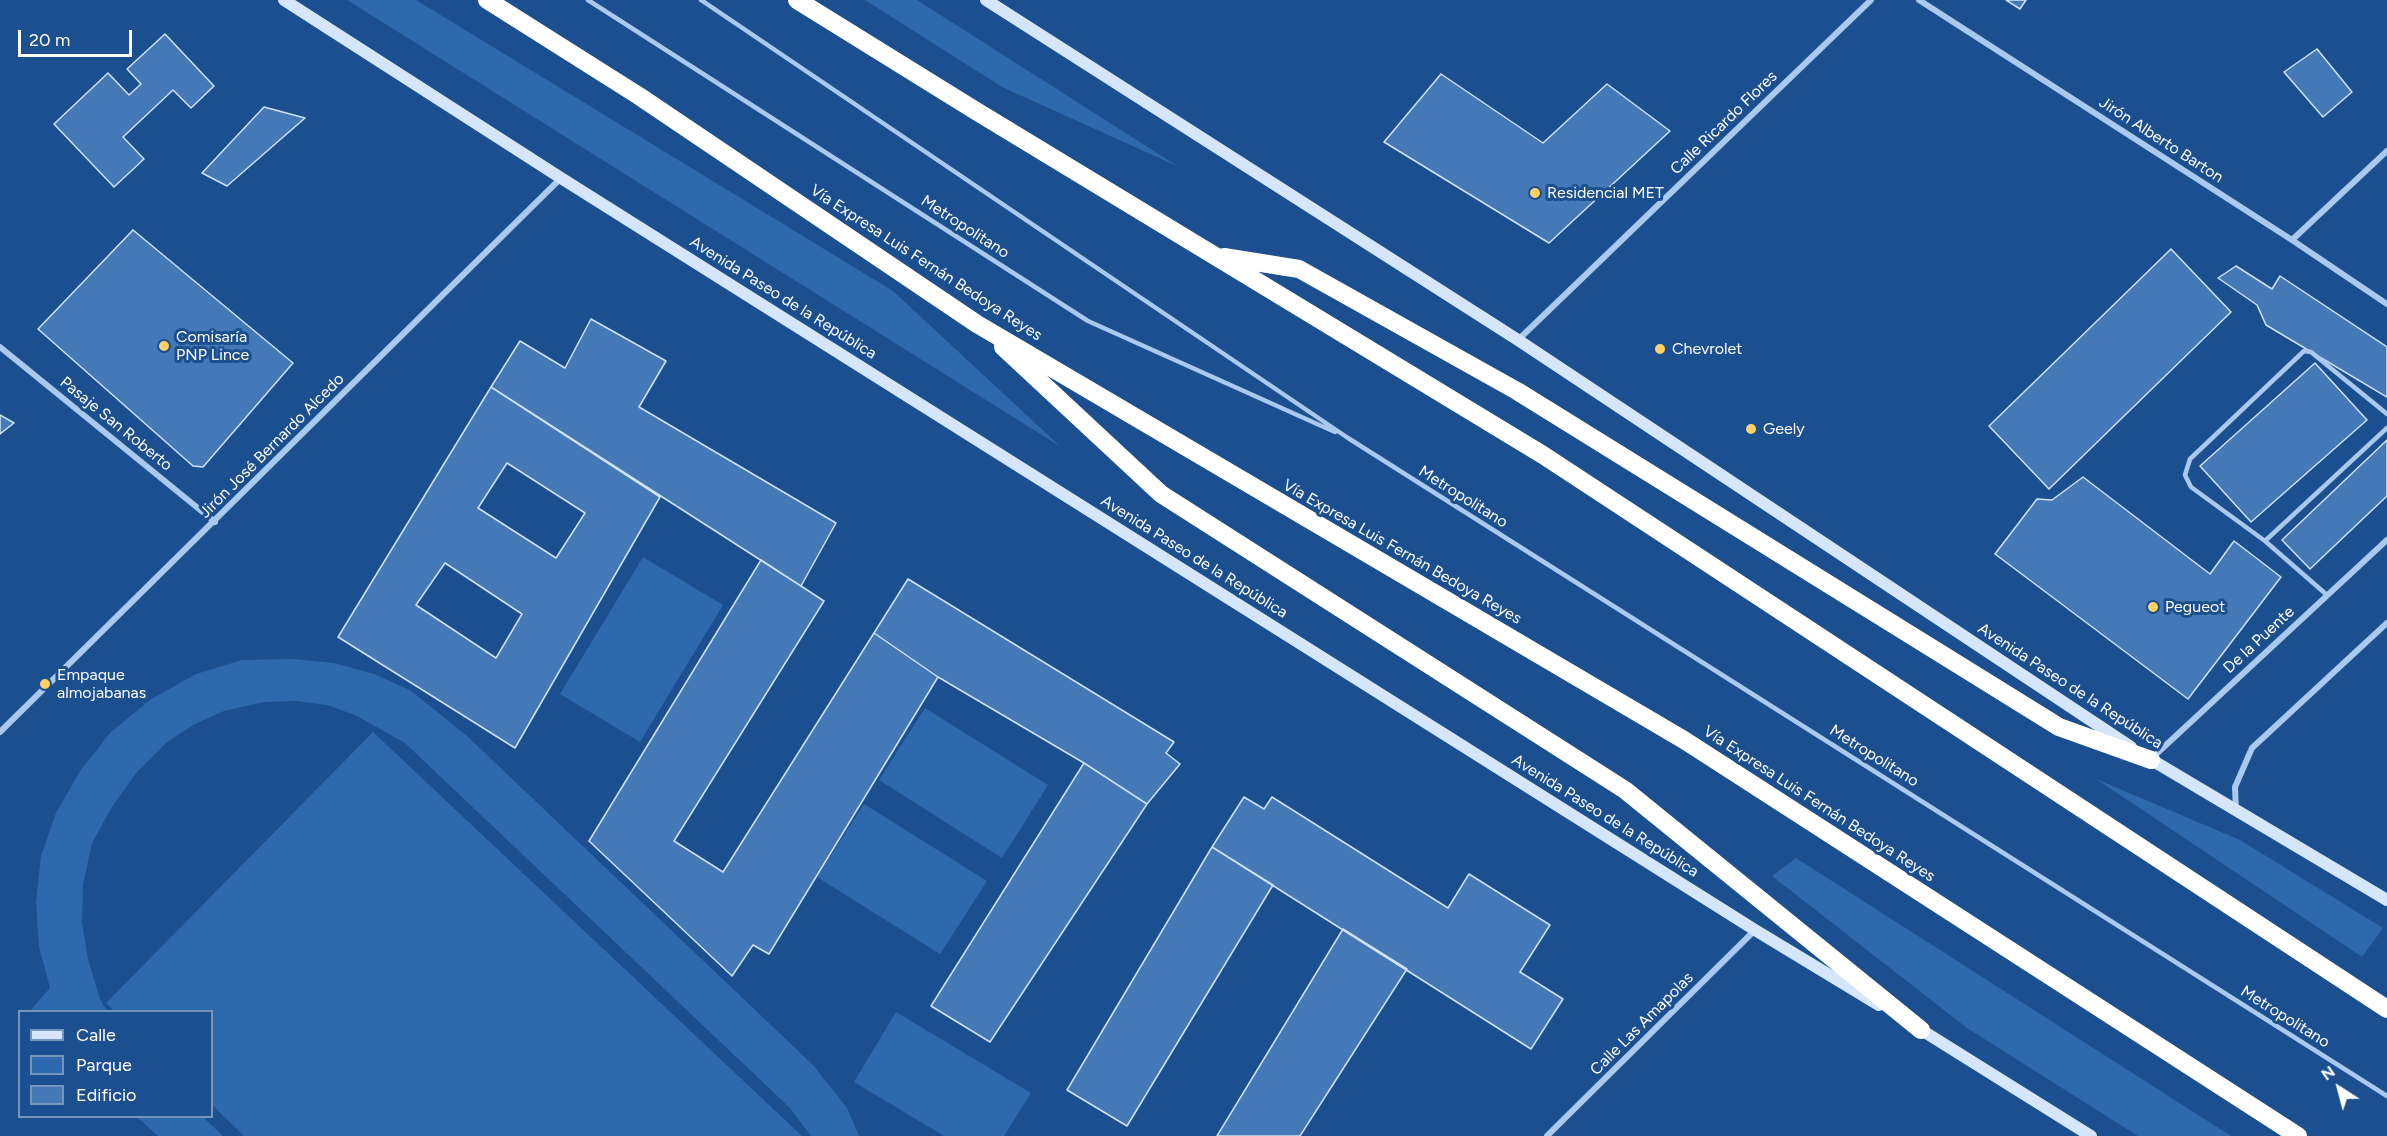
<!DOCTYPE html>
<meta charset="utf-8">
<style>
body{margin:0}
#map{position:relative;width:2387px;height:1136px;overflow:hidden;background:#1b4f8f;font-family:Figtree,sans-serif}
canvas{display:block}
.legend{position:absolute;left:18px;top:1010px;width:195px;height:108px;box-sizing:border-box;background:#1b4f8f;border:2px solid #7695bc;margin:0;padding:8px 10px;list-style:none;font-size:18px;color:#fff}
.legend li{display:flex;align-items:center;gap:12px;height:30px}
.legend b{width:30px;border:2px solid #7695bc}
.north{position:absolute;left:2309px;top:1058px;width:60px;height:60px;-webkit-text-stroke:4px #1b4f8f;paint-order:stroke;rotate:324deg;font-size:16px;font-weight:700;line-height:24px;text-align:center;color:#fff}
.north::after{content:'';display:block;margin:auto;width:21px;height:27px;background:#fff;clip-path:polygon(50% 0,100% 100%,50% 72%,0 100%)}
.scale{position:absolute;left:18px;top:30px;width:114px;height:27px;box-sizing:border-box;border:3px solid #fff;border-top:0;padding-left:8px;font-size:18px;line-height:21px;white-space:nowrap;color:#fff;-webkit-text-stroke:4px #1b4f8f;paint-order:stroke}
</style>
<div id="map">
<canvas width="2387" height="1136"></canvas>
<ul class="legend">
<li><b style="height:8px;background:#d6e6fa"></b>Calle</li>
<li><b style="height:16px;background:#2e69ad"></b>Parque</li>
<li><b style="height:16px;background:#4478b7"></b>Edificio</li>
</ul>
<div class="north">N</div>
<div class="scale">20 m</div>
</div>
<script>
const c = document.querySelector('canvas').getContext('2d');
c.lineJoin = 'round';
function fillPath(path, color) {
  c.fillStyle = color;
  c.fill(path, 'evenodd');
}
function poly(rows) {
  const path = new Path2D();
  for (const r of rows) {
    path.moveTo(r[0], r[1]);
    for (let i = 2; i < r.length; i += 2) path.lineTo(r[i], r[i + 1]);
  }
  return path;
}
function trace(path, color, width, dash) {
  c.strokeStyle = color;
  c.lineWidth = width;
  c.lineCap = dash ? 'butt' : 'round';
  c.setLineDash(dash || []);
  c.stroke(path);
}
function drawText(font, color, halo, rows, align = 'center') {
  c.font = font + ' Figtree,sans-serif';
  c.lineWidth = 6;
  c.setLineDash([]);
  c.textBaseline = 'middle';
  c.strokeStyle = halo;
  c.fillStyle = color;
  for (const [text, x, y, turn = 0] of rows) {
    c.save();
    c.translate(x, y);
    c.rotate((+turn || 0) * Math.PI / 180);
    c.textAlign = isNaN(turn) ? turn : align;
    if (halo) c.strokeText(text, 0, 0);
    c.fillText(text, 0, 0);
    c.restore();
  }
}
fillPath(poly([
 [347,0,416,0,893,291,1061,447],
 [865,0,917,0,1179,167,1002,87],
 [643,557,723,605,640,742,560,694],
 [294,659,334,663,374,674,410,690,466,735,814,1066,847,1108,859,1136,811,1136,790,1108,405,743,355,715,327,705,297,701,264,702,224,711,195,724,167,742,137,772,112,807,92,843,83,884,82,923,88,959,100,999,107,1011,30,1011,50,988,39,947,36,902,41,856,56,813,80,771,110,733,150,700,196,674,242,660],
 [925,708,1048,785,1002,858,879,780],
 [373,732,802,1136,244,1136,212,1105,212,1012,114,1011,106,1003],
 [2096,779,2240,840,2383,928,2362,957],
 [864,804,987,881,940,954,817,877],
 [1796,858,2231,1136,2138,1136,1967,1028,1772,876],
 [896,1012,1031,1093,1004,1136,944,1136,854,1082],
 [137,1117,203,1117,223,1136,158,1136]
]), '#2e69ad');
const building = poly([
 [2006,0,2026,0,2020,9,2006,0],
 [165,34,214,86,191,108,173,90,123,137,144,159,114,187,54,124,108,73,129,95,141,84,127,69,165,34],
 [2317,49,2352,92,2323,117,2284,72,2317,49],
 [1441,74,1543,143,1607,84,1670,131,1549,243,1384,142,1441,74],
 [264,107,305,118,227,186,202,173,264,107],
 [133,230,293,363,203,467,193,466,38,329,133,230],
 [2171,249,2231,312,2049,489,1989,426,2171,249],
 [2236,266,2272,289,2280,276,2387,347,2387,397,2266,325,2257,305,2218,278,2236,266],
 [591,319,666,361,639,407,836,523,801,586,491,387,520,341,565,368,591,319],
 [2315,363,2367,420,2251,522,2200,466,2315,363],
 [491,387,660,497,515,748,338,637,491,387],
 [507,463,585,513,556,558,478,508,507,463],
 [445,563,522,614,496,658,416,605,445,563],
 [0,415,14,423,0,434,0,415],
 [2387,440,2387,496,2310,569,2282,540,2387,440],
 [2083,477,2210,574,2234,541,2281,577,2188,699,1995,554,2037,499,2052,500,2083,477],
 [761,560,824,601,674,841,723,872,874,633,938,677,769,954,753,945,732,976,589,841,761,560],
 [908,579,1174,742,1166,753,1180,764,1147,804,1084,763,938,677,874,633,908,579],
 [1084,763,1147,804,990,1042,931,1006,1084,763],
 [1244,797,1264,809,1272,797,1448,908,1469,874,1550,925,1520,972,1563,999,1531,1049,1212,847,1244,797],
 [1212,847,1273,885,1127,1126,1067,1090,1212,847],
 [1343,929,1407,969,1300,1136,1217,1136,1343,929]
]);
fillPath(building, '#4478b7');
trace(building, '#cfe3fa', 1.5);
trace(poly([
 [588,0,1088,321,1335,432],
 [701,0,1348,438,2387,1096],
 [2265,541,2387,428],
 [2327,595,2265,541,2191,487,2185,475,2190,459,2304,351,2311,352,2387,414]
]), '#a9c9ee', 4.5);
trace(poly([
 [1919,0,2292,240,2387,304],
 [2292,240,2387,151],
 [1518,340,1871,0],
 [0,347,215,522],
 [0,732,561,178],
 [2152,758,2387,540],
 [2236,811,2235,787,2252,748,2387,623],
 [1547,1136,1755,930]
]), '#a9c9ee', 6);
trace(poly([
 [284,0,561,178,1755,930,1879,1005],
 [986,0,1518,340,2131,747],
 [2145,756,2387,900],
 [1915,1026,2091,1136]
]), '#d6e6fa', 12);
trace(poly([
 [487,0,639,96,977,324,1684,740,2298,1136],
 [797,0,976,111,1543,455,2387,1009],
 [1224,257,1299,269,1517,391,2059,727,2151,760],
 [1003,347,1161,494,1625,790,1921,1030]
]), '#fff', 18);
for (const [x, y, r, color] of [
 [1535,193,6,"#ffd166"],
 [164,346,6,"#ffd166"],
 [1660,349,6,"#ffd166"],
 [1751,429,6,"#ffd166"],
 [2153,607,6,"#ffd166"],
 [45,684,6,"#ffd166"]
]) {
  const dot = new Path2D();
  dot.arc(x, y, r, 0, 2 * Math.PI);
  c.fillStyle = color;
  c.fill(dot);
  trace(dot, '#1b4f8f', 2);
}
drawText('16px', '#fff', '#1b4f8f', [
 ["Calle Ricardo Flores",1724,123,-44],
 ["Jirón Alberto Barton",2161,140,33],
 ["Metropolitano",965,227,33],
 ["Vía Expresa Luis Fernán Bedoya Reyes",926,263,33],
 ["Avenida Paseo de la República",783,298,32],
 ["Pasaje San Roberto",116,424,39],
 ["Jirón José Bernardo Alcedo",272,446,-45],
 ["Metropolitano",1463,497,32],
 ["Vía Expresa Luis Fernán Bedoya Reyes",1402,552,30],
 ["Avenida Paseo de la República",1194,557,32],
 ["De la Puente",2259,640,-43],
 ["Avenida Paseo de la República",2070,686,33],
 ["Metropolitano",1874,756,32],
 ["Vía Expresa Luis Fernán Bedoya Reyes",1819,804,33],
 ["Avenida Paseo de la República",1605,816,32],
 ["Metropolitano",2285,1017,32],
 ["Calle Las Amapolas",1642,1024,-45]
]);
drawText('16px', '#fff', '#1b4f8f', [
 ["Residencial MET",1547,193],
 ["Comisaría",176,337],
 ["PNP Lince",176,355],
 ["Chevrolet",1672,349],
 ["Geely",1763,429],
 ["Pegueot",2165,607],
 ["Empaque",57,675],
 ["almojabanas",57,693]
], 'left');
</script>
